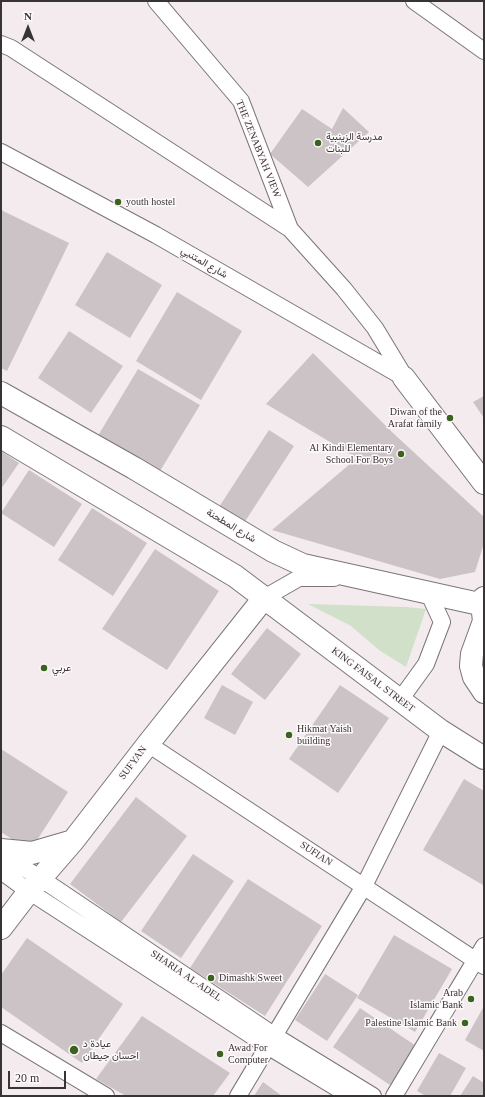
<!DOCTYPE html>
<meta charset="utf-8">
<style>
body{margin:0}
#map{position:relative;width:485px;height:1097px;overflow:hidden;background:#f3ebee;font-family:"Times New Roman",serif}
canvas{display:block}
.frame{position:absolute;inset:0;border:2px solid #373435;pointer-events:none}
.north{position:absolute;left:8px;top:8px;width:40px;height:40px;-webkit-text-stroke:3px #fef9fb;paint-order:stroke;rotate:0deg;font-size:11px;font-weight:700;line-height:16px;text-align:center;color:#373435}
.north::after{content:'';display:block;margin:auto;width:14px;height:18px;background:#373435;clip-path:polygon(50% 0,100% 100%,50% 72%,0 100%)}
.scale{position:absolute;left:8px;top:1071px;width:58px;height:18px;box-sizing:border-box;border:2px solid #373435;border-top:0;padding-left:5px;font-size:12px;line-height:14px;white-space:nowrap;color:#373435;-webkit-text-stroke:3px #fef9fb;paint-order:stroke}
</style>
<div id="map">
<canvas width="485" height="1097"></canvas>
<div class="frame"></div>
<div class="north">N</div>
<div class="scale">20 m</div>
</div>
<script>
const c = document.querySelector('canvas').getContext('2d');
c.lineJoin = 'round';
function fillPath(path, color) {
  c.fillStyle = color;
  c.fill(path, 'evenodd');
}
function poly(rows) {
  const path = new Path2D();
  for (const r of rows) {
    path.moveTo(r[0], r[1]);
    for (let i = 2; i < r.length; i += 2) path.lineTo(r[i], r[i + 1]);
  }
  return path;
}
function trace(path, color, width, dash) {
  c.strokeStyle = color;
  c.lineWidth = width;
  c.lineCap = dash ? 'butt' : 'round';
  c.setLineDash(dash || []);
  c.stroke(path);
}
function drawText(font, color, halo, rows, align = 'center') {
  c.font = font + ' "Times New Roman",Vazirmatn,serif';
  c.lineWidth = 3;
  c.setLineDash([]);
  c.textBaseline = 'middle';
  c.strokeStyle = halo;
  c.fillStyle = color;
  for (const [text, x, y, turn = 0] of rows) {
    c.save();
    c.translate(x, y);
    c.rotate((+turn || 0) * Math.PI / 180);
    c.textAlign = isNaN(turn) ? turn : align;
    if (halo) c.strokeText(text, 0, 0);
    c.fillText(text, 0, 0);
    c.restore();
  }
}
fillPath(poly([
 [308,604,407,607,426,609,406,667,379,650,351,626]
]), '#d1e1c9');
fillPath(poly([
 [343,108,369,132,308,187,270,154,302,109,332,129],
 [1,210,69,243,7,371,1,368],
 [107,252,162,285,130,338,75,305],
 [177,292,242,331,201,400,136,361],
 [69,331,123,366,91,413,38,378],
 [313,353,393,433,484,517,484,543,475,572,440,579,272,530,357,458,266,404],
 [138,369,200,405,157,476,96,439],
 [484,396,484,418,473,402],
 [269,430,294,446,244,523,219,507],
 [1,451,19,463,1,489],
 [29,470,82,504,54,547,1,513],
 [92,508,147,543,113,596,58,560],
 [155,549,219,591,167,670,102,629],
 [267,628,301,654,265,700,231,674],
 [222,685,253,702,235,735,204,718],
 [340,685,389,718,338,793,289,759],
 [1,749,68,792,30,851,1,832],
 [464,779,484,791,483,885,423,850],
 [136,797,187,836,121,922,70,884],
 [193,854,234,881,181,958,141,931],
 [248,879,322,926,265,1016,190,968],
 [394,935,452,969,415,1032,357,998],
 [27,938,123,1004,82,1063,1,1007,1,975],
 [325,974,358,995,327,1041,295,1020],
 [484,1006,484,1051,465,1040],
 [360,1008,416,1046,390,1085,333,1047],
 [142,1016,230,1073,213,1096,126,1096,96,1079],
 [439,1053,466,1068,450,1096,426,1096,417,1091],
 [473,1076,484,1083,484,1096,460,1096],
 [263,1082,282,1096,254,1096]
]), '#ccc3c7');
const street = poly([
 [156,1,241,101,290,229],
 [414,1,484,51],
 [1,44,11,48,290,229,344,289,375,328,410,386],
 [1,152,156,235,403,377],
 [264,598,299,578,334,578],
 [400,700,426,664,442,622,428,592],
 [148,744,484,966],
 [1,854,40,878,275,1036,373,1096],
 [1,871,27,890,269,1047,350,1096],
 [1,1033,106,1096],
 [238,1096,364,886,441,731],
 [394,1096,484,946]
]);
const secondary = poly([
 [404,378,484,483],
 [1,393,134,468,273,551,303,565,484,605],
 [1,437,235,576,441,731,484,758],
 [484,598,482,604,484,621,472,654,471,666,474,677,484,692],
 [1,850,32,853,73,841],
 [1,928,27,894,73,841,148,744,264,598]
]);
trace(street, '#7b7477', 18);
trace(secondary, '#7b7477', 24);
trace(street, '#fff', 16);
trace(secondary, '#fff', 22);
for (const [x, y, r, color] of [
 [318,143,4,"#3b631e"],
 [118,202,4,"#3b631e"],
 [450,418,4,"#3b631e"],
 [401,454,4,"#3b631e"],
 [44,668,4,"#3b631e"],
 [289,735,4,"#3b631e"],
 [211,978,4,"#3b631e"],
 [471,999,4,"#3b631e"],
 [465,1023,4,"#3b631e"],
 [74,1050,5,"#3b631e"],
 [220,1054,4,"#3b631e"]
]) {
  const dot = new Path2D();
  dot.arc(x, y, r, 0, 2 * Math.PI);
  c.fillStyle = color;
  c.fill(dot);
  trace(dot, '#fef9fb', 1.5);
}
drawText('10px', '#373435', '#fef9fb', [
 ["مدرسة الزينبية",326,137],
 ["للبنات",326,149],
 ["youth hostel",126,202],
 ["Diwan of the",442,412,"right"],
 ["Arafat family",442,424,"right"],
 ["Al Kindi Elementary",393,448,"right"],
 ["School For Boys",393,460,"right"],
 ["عربي",52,668],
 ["Hikmat Yaish",297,729],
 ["building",297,741],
 ["Dimashk Sweet",219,978],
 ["Arab",463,993,"right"],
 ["Islamic Bank",463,1005,"right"],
 ["Palestine Islamic Bank",457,1023,"right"],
 ["عيادة د",83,1044],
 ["احسان جيطان",83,1056],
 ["Awad For",228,1048],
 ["Computer",228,1060]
], 'left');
drawText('10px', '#373435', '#fef9fb', [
 ["THE ZENABYAH VIEW",258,149,68],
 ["شارع المتنبي",204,263,30],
 ["شارع المطحنة",231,526,31],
 ["KING FAISAL STREET",373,680,37],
 ["SUFYAN",133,763,-53],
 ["SUFIAN",316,854,33],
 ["SHARIA AL-ADEL",186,976,34]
]);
</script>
